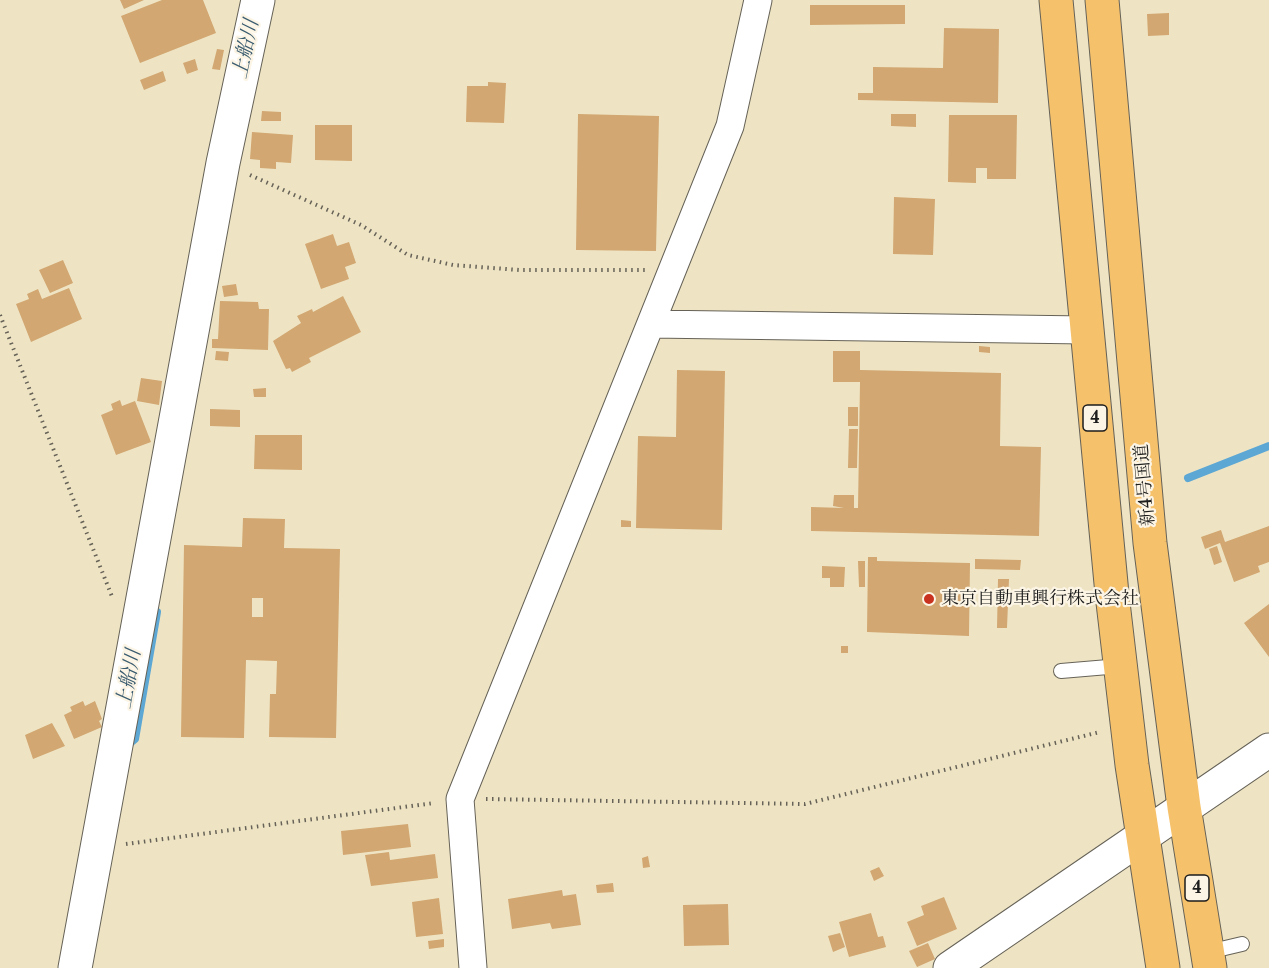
<!DOCTYPE html>
<meta charset="utf-8">
<style>
body{margin:0}
canvas{display:block;background:#eee4c4}
</style>
<canvas width="1269" height="968"></canvas>
<script>
const c = document.querySelector('canvas').getContext('2d');
c.lineJoin = 'round';
function poly(rows) {
  const path = new Path2D();
  for (const r of rows) {
    path.moveTo(r[0], r[1]);
    for (let i = 2; i < r.length; i += 2) path.lineTo(r[i], r[i + 1]);
  }
  return path;
}
function trace(path, color, width, dash) {
  c.strokeStyle = color;
  c.lineWidth = width;
  c.lineCap = dash ? 'butt' : 'round';
  c.setLineDash(dash || []);
  c.stroke(path);
}
function fillPath(path, color) {
  c.fillStyle = color;
  c.fill(path, 'evenodd');
}
function drawText(font, color, halo, rows, align = 'center') {
  c.font = font + ' "Libre Caslon Text","Noto Serif JP",serif';
  c.lineWidth = 4.5;
  c.setLineDash([]);
  c.textBaseline = 'middle';
  c.strokeStyle = halo;
  c.fillStyle = color;
  for (const [text, x, y, turn = 0] of rows) {
    c.save();
    c.translate(x, y);
    c.rotate((+turn || 0) * Math.PI / 180);
    c.textAlign = isNaN(turn) ? turn : align;
    if (halo) c.strokeText(text, 0, 0);
    c.fillText(text, 0, 0);
    c.restore();
  }
}
trace(poly([
 [1188,478,1269,446],
 [129,744,135,739,157,612]
]), '#5ca7d4', 8);
fillPath(poly([
 [120,0,144,0,124,9],
 [162,0,203,0,216,33,140,63,121,16],
 [810,5,905,5,905,24,810,25],
 [1169,13,1169,35,1148,36,1147,14],
 [944,28,999,29,998,103,858,100,858,93,873,93,873,67,943,68],
 [217,49,224,50,220,70,212,69],
 [195,59,198,70,187,74,183,63],
 [163,71,166,81,144,90,140,80],
 [488,82,506,83,504,123,466,122,467,86,488,86],
 [262,111,281,112,281,121,261,121],
 [578,114,659,116,656,251,576,250],
 [891,114,916,114,916,127,891,126],
 [949,115,1017,115,1016,179,987,179,987,168,976,168,976,183,948,182],
 [315,125,352,125,352,161,315,160],
 [252,132,293,135,291,163,276,162,276,169,260,168,260,160,250,159],
 [894,197,935,199,933,255,893,254],
 [333,234,337,246,349,242,356,263,345,267,349,279,321,289,305,244],
 [63,260,73,283,50,293,39,270],
 [236,284,238,295,224,297,222,286],
 [69,288,82,319,31,342,16,304,29,299,27,294,38,289,42,299],
 [343,296,361,332,309,358,311,362,292,372,290,368,286,369,273,341,301,323,297,316,312,309,313,312],
 [220,301,258,302,259,309,269,309,268,350,212,348,212,339,218,339],
 [979,346,990,347,990,353,979,352],
 [216,351,229,352,228,361,215,360],
 [833,351,860,351,860,370,1001,373,1000,446,1041,447,1039,536,811,531,811,507,844,508,833,506,834,495,854,495,854,508,858,508,860,382,833,382],
 [677,370,725,371,722,530,636,528,638,436,676,437],
 [141,378,162,381,159,405,137,401],
 [266,388,266,397,254,397,253,389],
 [120,400,122,406,135,401,151,442,116,455,101,415,113,410,111,404],
 [848,407,858,407,858,426,848,426],
 [210,409,240,410,240,427,210,426],
 [849,429,858,429,857,468,848,468],
 [255,435,302,435,302,470,254,469],
 [243,518,285,519,284,548,340,549,336,738,269,737,270,694,276,694,277,661,246,660,244,738,181,737,184,545,242,547],
 [252,598,263,598,263,617,252,617],
 [621,520,631,521,631,527,621,527],
 [1269,526,1269,562,1258,566,1260,572,1234,582,1220,543,1205,549,1201,537,1221,530,1225,542],
 [1217,546,1222,562,1214,565,1209,549],
 [868,557,877,557,877,561,970,563,969,636,867,632],
 [975,559,1021,560,1020,570,975,569],
 [858,561,865,561,865,587,859,587],
 [822,566,845,567,844,587,830,587,830,578,822,578],
 [998,579,1009,579,1007,628,997,628],
 [1269,604,1269,657,1244,623],
 [841,646,848,646,848,653,841,653],
 [83,701,85,706,95,701,102,719,99,721,102,727,74,739,64,715,72,711,70,707],
 [52,723,65,746,33,759,25,735],
 [408,824,411,847,343,855,341,831],
 [389,852,390,860,435,854,438,878,371,886,365,855],
 [648,856,650,867,643,868,642,858],
 [879,867,884,876,874,881,870,871],
 [613,883,614,892,597,893,596,885],
 [562,890,563,896,576,894,581,925,552,929,550,923,512,929,508,899],
 [944,897,957,929,917,946,907,922,924,915,921,906],
 [439,898,443,934,416,937,412,902],
 [728,904,729,945,684,946,683,905],
 [871,913,878,937,883,936,886,947,849,957,839,922],
 [840,933,845,947,833,952,828,936],
 [444,939,444,947,429,949,428,941],
 [928,943,935,959,917,967,909,951]
]), '#d2a771');
const service = poly([
 [1061,671,1120,666],
 [1208,952,1242,944]
]);
const minor = poly([
 [651,324,1086,330],
 [473,968,460,799,730,126,758,0]
]);
const tertiary = poly([
 [75,968,223,163,258,0],
 [950,968,1269,750]
]);
const trunk = poly([
 [1056,0,1112,594,1132,765,1163,968],
 [1102,0,1150,543,1184,807,1210,968]
]);
trace(service, '#666257', 16);
trace(minor, '#666257', 29);
trace(tertiary, '#666257', 35);
trace(trunk, '#666257', 35);
trace(poly([
 [250,175,361,225,408,255,453,265,519,270,645,270],
 [0,315,113,599],
 [486,799,805,804,1100,732],
 [126,844,434,803]
]), '#666257', 4, [1.5, 4.5]);
trace(service, '#fff', 14);
trace(minor, '#fff', 27);
trace(tertiary, '#fff', 33);
trace(trunk, '#f6c16b', 33);
for (const [x, y, r, color] of [
 [929,599,6,"#c8321e"]
]) {
  const dot = new Path2D();
  dot.arc(x, y, r, 0, 2 * Math.PI);
  c.fillStyle = color;
  c.fill(dot);
  trace(dot, '#fcf5e5', 2);
}
for (const [x, y, w] of [
 [1095,418,24],
 [1197,888,24]
]) {
  const box = new Path2D();
  box.roundRect(x - w / 2, y - 13, w, 26, 4.5);
  c.fillStyle = '#fcf5e5';
  c.fill(box);
  trace(box, '#1c1c1c', 1.5);
}
drawText('bold 16px', '#1c1c1c', null, [
 ["4",1095,418],
 ["4",1197,888]
]);
drawText('18px', '#1c1c1c', '#fcf5e5', [
 ["新4号国道",1145,485,-95]
]);
drawText('18px', '#1c1c1c', '#fcf5e5', [
 ["東京自動車興行株式会社",941,599]
], 'left');
drawText('italic 20px', '#395b6f', '#fcf5e5', [
 ["上船川",246,49,-78],
 ["上船川",129,679,-80]
]);
</script>
